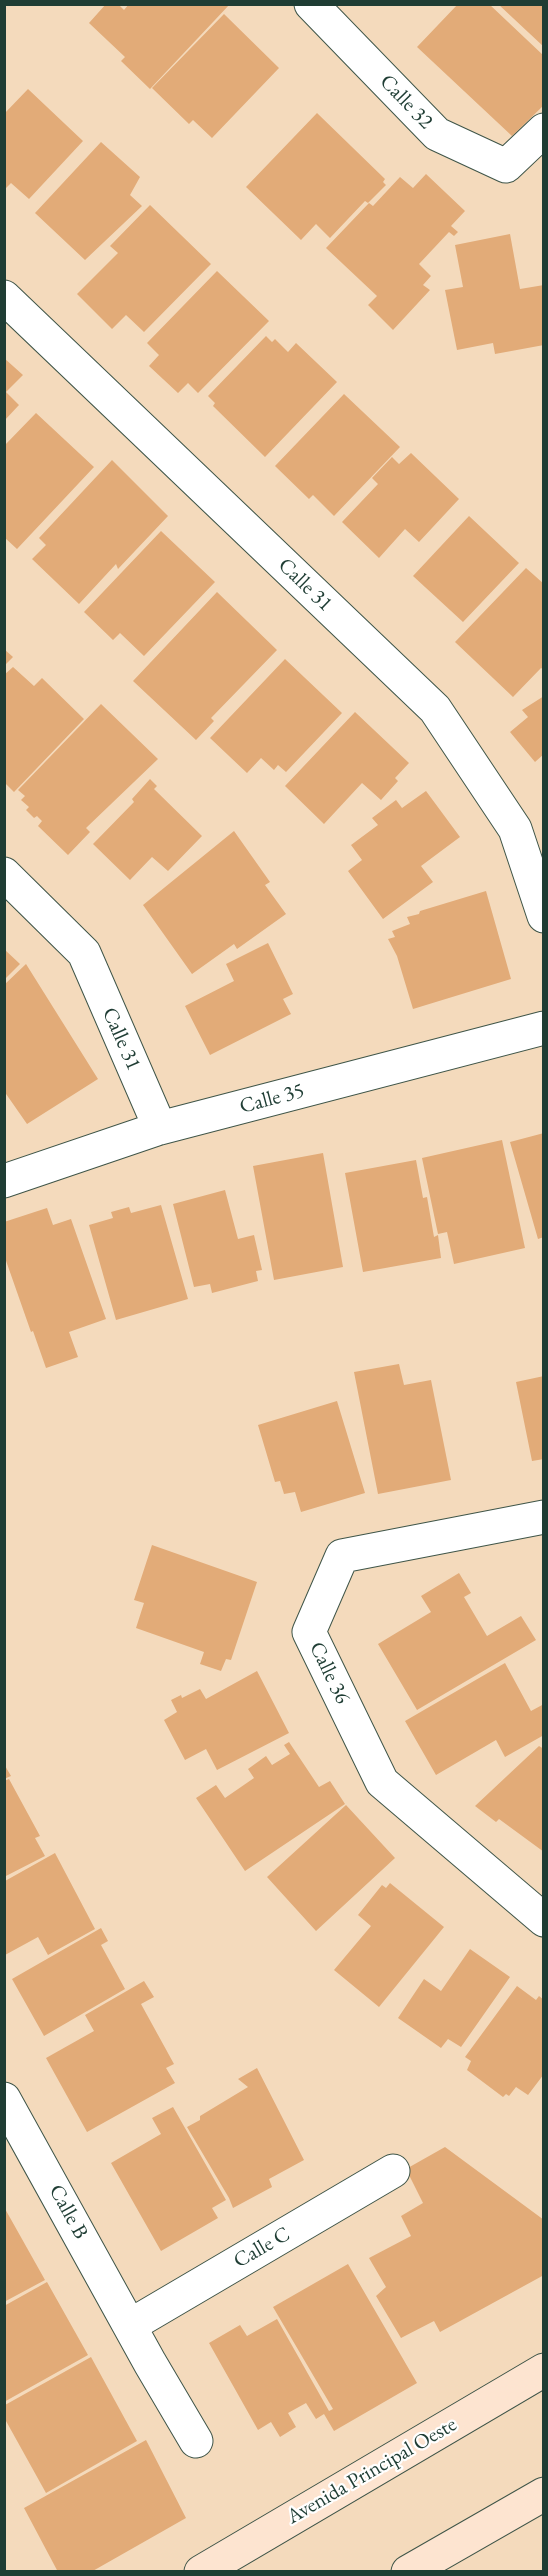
<!DOCTYPE html>
<style>
body{margin:0}
#map{position:relative;width:548px;height:2576px;overflow:hidden;background:#f4dabc;font-family:"EB Garamond",serif}
canvas{display:block}
.frame{position:absolute;inset:0;border:6px solid #1f3d34;pointer-events:none}
</style>
<div id="map">
<canvas width="548" height="2576"></canvas>
<div class="frame"></div>
</div>
<script>
const c = document.querySelector('canvas').getContext('2d');
c.lineJoin = 'round';
function fillPath(path, color) {
  c.fillStyle = color;
  c.fill(path, 'evenodd');
}
function poly(rows) {
  const path = new Path2D();
  for (const r of rows) {
    path.moveTo(r[0], r[1]);
    for (let i = 2; i < r.length; i += 2) path.lineTo(r[i], r[i + 1]);
  }
  return path;
}
function trace(path, color, width, dash) {
  c.strokeStyle = color;
  c.lineWidth = width;
  c.lineCap = dash ? 'butt' : 'round';
  c.setLineDash(dash || []);
  c.stroke(path);
}
function drawText(font, color, halo, rows, align = 'center') {
  c.font = font + ' "EB Garamond",serif';
  c.lineWidth = 4.5;
  c.setLineDash([]);
  c.textBaseline = 'middle';
  c.strokeStyle = halo;
  c.fillStyle = color;
  for (const [text, x, y, turn = 0] of rows) {
    c.save();
    c.translate(x, y);
    c.rotate((+turn || 0) * Math.PI / 180);
    c.textAlign = isNaN(turn) ? turn : align;
    if (halo) c.strokeText(text, 0, 0);
    c.fillText(text, 0, 0);
    c.restore();
  }
}
fillPath(poly([
 [106,4,118,4,124,10,129,4,230,4,150,89,121,61,125,57,89,23],
 [458,4,489,4,544,56,544,105,512,136,417,47],
 [498,4,544,4,544,47],
 [224,14,279,68,212,138,193,120,189,124,152,88],
 [28,89,83,141,29,199,11,183,4,190,4,114],
 [317,113,385,179,383,182,386,185,368,203,365,201,330,238,316,224,301,240,246,187],
 [101,142,140,177,130,195,142,206,85,260,35,213],
 [426,174,465,211,451,226,458,232,454,236,449,232,419,264,431,276,423,285,430,290,393,330,368,305,377,296,326,248,369,203,373,206,400,177,413,188],
 [150,205,211,264,144,332,126,315,112,329,77,294,118,253,110,246],
 [510,234,520,289,544,285,544,345,495,354,493,343,457,350,445,290,463,287,455,245],
 [217,271,269,321,198,393,188,383,178,393,149,366,159,355,147,343],
 [266,336,272,342,275,339,288,352,296,343,337,382,265,457,213,406,215,403,208,396],
 [4,358,23,375,6,392,19,405,4,421],
 [344,394,400,447,334,516,313,495,309,499,275,466],
 [36,413,94,467,17,549,4,537,4,446],
 [411,453,459,499,419,542,405,529,379,558,342,522,378,484,372,478,392,457,399,464],
 [112,460,168,516,118,569,116,564,79,604,32,559,46,545,39,538],
 [469,516,519,563,463,622,413,576],
 [161,531,215,582,144,656,120,633,113,640,84,612],
 [526,568,544,584,544,670,541,668,513,697,455,642],
 [217,592,277,650,211,718,214,721,196,740,133,681],
 [4,649,13,657,4,666],
 [285,659,342,713,286,772,278,765,274,770,261,758,247,773,210,738],
 [13,667,34,686,42,678,84,719,14,792,4,782,4,675],
 [544,696,544,754,535,762,510,732,528,717,522,710],
 [101,704,158,759,86,828,90,832,68,855,38,826,42,821,37,816,34,818,26,810,29,807,21,800,25,796,18,790],
 [355,712,409,763,395,778,398,781,381,800,362,783,324,824,285,786],
 [150,779,157,786,154,789,202,836,168,871,152,857,130,880,93,844,134,802,132,799],
 [426,791,460,837,421,866,433,882,383,919,348,871,362,860,351,845,378,825,372,818,396,800,402,808],
 [234,831,270,882,265,885,286,914,237,949,234,944,192,974,143,905],
 [486,891,511,979,413,1009,397,956,388,939,395,937,392,931,410,924,407,917,419,914,420,911],
 [268,943,293,994,283,999,291,1014,210,1055,185,1006,234,981,226,964],
 [4,949,20,964,4,980],
 [26,964,98,1079,27,1124,4,1091,4,985],
 [544,1133,544,1237,538,1239,510,1142],
 [502,1140,525,1248,454,1264,447,1232,438,1234,422,1158],
 [323,1153,343,1267,274,1280,253,1166],
 [416,1160,423,1198,427,1197,434,1237,438,1235,441,1258,363,1272,345,1173],
 [225,1190,238,1239,254,1235,262,1270,256,1271,258,1281,212,1293,210,1284,194,1287,173,1204],
 [161,1205,188,1299,116,1320,89,1225,113,1218,111,1212,129,1207,131,1213],
 [47,1208,53,1225,71,1219,106,1319,69,1332,78,1357,46,1368,33,1331,31,1332,4,1255,4,1222],
 [399,1364,404,1385,431,1380,451,1480,378,1494,354,1372],
 [544,1376,544,1459,532,1461,516,1382],
 [337,1401,365,1493,301,1512,295,1492,284,1494,280,1481,275,1482,258,1425],
 [152,1545,257,1582,231,1660,226,1659,221,1671,200,1664,204,1652,136,1628,144,1603,134,1600],
 [459,1573,471,1593,464,1597,487,1636,521,1616,536,1640,417,1710,378,1644,431,1612,421,1596],
 [505,1663,531,1711,544,1704,544,1735,505,1757,496,1740,436,1775,405,1721],
 [257,1671,289,1733,217,1770,206,1749,185,1760,164,1720,177,1712,171,1700,181,1695,182,1698,200,1689,206,1699],
 [289,1742,319,1787,330,1781,345,1804,245,1871,196,1798,216,1785,225,1798,254,1778,248,1769,266,1756,272,1765,290,1754,284,1745],
 [539,1746,544,1749,544,1852,499,1819,496,1822,475,1806],
 [4,1764,11,1776,4,1779],
 [9,1779,40,1836,35,1838,45,1856,4,1877,4,1781],
 [346,1805,395,1858,316,1931,267,1877],
 [55,1853,95,1929,48,1955,38,1937,5,1955,5,1881],
 [390,1883,444,1927,379,2007,334,1970,371,1926,358,1915,382,1885,386,1888],
 [101,1928,108,1941,101,1945,125,1989,44,2036,12,1979],
 [470,1949,510,1977,461,2047,448,2039,441,2048,398,2018,424,1979,441,1991],
 [144,1981,154,1997,141,2004,174,2064,166,2068,175,2083,87,2132,46,2058,94,2031,85,2015],
 [517,1986,536,2000,539,1996,544,2000,544,2074,528,2095,516,2087,509,2096,506,2094,503,2097,467,2070,471,2061,465,2057],
 [257,2068,304,2160,269,2179,272,2187,233,2208,229,2198,187,2127,200,2120,200,2116,248,2087,238,2079],
 [173,2107,226,2200,212,2208,218,2218,161,2251,111,2163,161,2134,152,2118],
 [445,2147,544,2220,544,2275,440,2332,434,2321,401,2338,376,2296,386,2287,369,2258,411,2236,401,2216,423,2203,406,2169],
 [4,2207,45,2280,4,2302],
 [348,2264,417,2383,334,2431,324,2414,316,2419,306,2403,288,2413,296,2427,280,2437,271,2422,258,2430,209,2343,240,2325,247,2336,277,2319,329,2411,333,2409,273,2307],
 [47,2282,88,2355,4,2402,4,2306],
 [91,2357,137,2441,46,2493,6,2421,5,2405],
 [146,2440,186,2518,91,2572,58,2572,24,2508]
]), '#e2ab78');
const minor = poly([
 [311,4,437,134,506,166,544,130],
 [4,297,435,709,515,829,544,916],
 [4,874,84,953,160,1128],
 [4,1181,160,1128,544,1028],
 [544,1517,342,1556,309,1632,382,1782,544,1920],
 [4,2099,150,2363,196,2441],
 [131,2325,393,2171]
]);
const secondary = poly([
 [201,2572,544,2370],
 [408,2572,544,2494]
]);
trace(minor, '#3f5548', 35);
trace(secondary, '#3f5548', 35);
trace(minor, '#fff', 33);
trace(secondary, '#fde4d0', 33);
drawText('21px', '#1f3d34', '#fff', [
 ["Calle 32",406,102,46],
 ["Calle 31",305,585,44],
 ["Calle 31",121,1039,66],
 ["Calle 35",272,1099,-15],
 ["Calle 36",329,1673,64],
 ["Calle B",68,2212,61],
 ["Calle C",262,2248,-30],
 ["Avenida Principal Oeste",372,2471,-30]
]);
</script>
